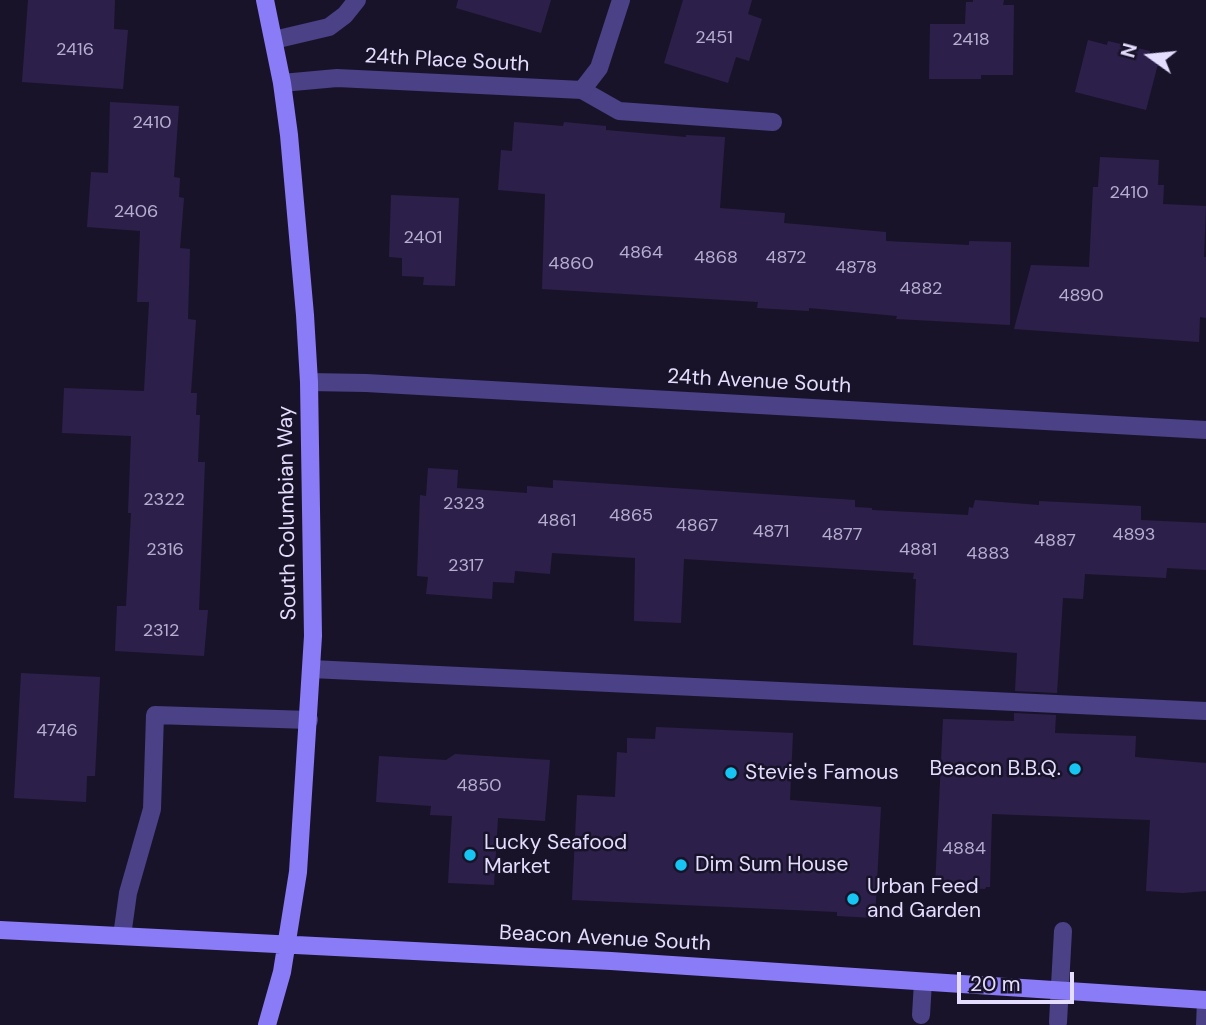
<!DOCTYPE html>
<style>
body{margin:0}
#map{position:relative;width:1206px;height:1025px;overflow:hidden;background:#19132a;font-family:"DM Sans",sans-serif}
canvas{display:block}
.north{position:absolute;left:1115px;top:21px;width:70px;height:70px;-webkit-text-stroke:5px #19132a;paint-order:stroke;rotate:285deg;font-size:19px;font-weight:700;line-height:28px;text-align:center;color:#e4ddfd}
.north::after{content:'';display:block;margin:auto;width:24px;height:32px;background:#e4ddfd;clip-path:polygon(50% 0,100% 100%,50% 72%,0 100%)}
.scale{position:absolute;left:957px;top:972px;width:117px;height:32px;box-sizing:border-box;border:4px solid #e4ddfd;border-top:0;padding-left:9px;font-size:21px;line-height:24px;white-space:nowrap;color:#e4ddfd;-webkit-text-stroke:5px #19132a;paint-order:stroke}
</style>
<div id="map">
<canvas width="1206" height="1025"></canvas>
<div class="north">N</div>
<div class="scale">20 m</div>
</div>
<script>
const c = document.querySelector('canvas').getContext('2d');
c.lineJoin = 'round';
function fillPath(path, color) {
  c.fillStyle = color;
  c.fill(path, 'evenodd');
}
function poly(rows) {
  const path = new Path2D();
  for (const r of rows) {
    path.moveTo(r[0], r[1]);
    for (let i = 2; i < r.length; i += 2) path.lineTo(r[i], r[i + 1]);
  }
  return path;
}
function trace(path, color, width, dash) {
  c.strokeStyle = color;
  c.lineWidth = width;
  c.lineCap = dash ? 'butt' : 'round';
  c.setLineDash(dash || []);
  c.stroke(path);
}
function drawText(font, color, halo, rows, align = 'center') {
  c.font = font + ' "DM Sans",sans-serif';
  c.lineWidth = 5;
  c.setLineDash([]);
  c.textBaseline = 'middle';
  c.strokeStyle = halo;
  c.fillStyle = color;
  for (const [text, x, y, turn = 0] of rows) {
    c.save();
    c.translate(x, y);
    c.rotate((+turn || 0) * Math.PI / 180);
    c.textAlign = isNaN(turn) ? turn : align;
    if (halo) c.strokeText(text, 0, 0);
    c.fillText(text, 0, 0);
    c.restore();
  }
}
fillPath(poly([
 [28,0,115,0,114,29,128,30,123,89,22,82],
 [458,0,551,0,541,33,456,8],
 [683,0,752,0,748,14,762,19,749,61,736,57,728,83,664,63],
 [973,0,1004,0,1003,5,1014,5,1013,75,981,75,981,79,929,79,930,24,965,24,966,2,973,2],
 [1088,40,1107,45,1108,41,1150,51,1149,58,1159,60,1146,110,1075,92],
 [110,102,179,106,174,177,180,178,179,197,184,198,180,248,190,249,188,319,196,320,191,393,197,393,196,415,200,415,198,462,205,462,199,610,208,610,204,656,115,651,117,606,126,606,131,513,128,513,131,436,62,433,64,388,144,391,149,302,137,302,140,231,87,227,91,172,108,173],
 [514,122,563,126,564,122,606,126,606,130,686,137,686,135,725,137,720,208,785,213,784,223,886,232,886,241,969,245,969,241,1011,242,1010,325,896,319,897,316,809,308,809,311,757,308,758,302,542,289,545,194,498,190,501,150,512,151],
 [1100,157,1159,160,1158,185,1164,185,1163,204,1206,206,1204,257,1206,257,1206,318,1200,317,1199,342,1014,329,1031,265,1089,267,1093,187,1098,187],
 [391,195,459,198,455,286,423,285,424,277,402,276,402,258,389,257],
 [428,468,458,470,457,488,527,493,527,486,553,488,553,480,855,500,855,507,872,508,872,510,968,515,969,507,973,508,975,500,1039,505,1039,501,1141,506,1141,520,1206,523,1206,570,1167,568,1166,578,1085,574,1083,599,1063,598,1057,693,1015,691,1017,653,913,645,916,579,913,579,914,573,684,559,681,623,634,621,635,558,552,553,550,574,515,571,514,583,493,582,492,599,426,594,428,577,417,576,420,495,426,496],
 [21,673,100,677,95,776,87,776,86,802,14,798],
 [1014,713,1056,715,1055,733,1136,736,1135,757,1206,763,1206,891,1183,893,1146,891,1150,820,992,814,990,887,986,887,985,889,935,887,943,719,1014,721],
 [656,727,793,733,790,800,881,807,875,918,837,916,837,912,572,900,577,795,615,797,617,752,627,753,627,738,655,739],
 [455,754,550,760,545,821,498,818,494,885,448,883,452,816,430,815,431,806,376,802,379,756,446,760]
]), '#2c204a');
trace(poly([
 [582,90,619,111,773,122],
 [311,669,1206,711],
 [122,936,128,893,152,809,155,715,309,720],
 [921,1015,923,982],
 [1058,1022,1063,931],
 [1205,1025,1206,1001]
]), '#4a4186', 18);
trace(poly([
 [274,40,329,27,345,15,357,0],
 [282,83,337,78,582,90,599,68,621,0],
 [309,382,366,383,1206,430]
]), '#4a4186', 18);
trace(poly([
 [265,0,282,83,289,135,305,315,309,382,313,636,298,872,282,972,267,1025],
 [0,930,611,961,1206,1000]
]), '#8a7bf7', 18);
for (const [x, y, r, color] of [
 [1075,769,7,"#16c5f1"],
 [731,773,7,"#16c5f1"],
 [470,855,7,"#16c5f1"],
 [681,865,7,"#16c5f1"],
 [853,899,7,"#16c5f1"]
]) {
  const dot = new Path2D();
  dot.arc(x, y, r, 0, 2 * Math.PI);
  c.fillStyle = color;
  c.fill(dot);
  trace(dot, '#19132a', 2.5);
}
drawText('18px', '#b6aed0', null, [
 ["2451",714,38],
 ["2418",971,40],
 ["2416",75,50],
 ["2410",152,123],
 ["2410",1129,193],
 ["2406",136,212],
 ["2401",423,238],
 ["4864",641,253],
 ["4868",716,258],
 ["4872",786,258],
 ["4860",571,264],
 ["4878",856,268],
 ["4882",921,289],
 ["4890",1081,296],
 ["2322",164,500],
 ["2323",464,504],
 ["4865",631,516],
 ["4861",557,521],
 ["4867",697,526],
 ["4871",771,532],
 ["4877",842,535],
 ["4893",1134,535],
 ["4887",1055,541],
 ["2316",165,550],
 ["4881",918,550],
 ["4883",988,554],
 ["2317",466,566],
 ["2312",161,631],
 ["4746",57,731],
 ["4850",479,786],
 ["4884",964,849]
]);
drawText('21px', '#e4ddfd', '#19132a', [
 ["24th Place South",447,61,3],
 ["24th Avenue South",759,382,3],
 ["South Columbian Way",288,513,-91],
 ["Beacon Avenue South",605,939,3]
]);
drawText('21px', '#e4ddfd', '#19132a', [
 ["Beacon B.B.Q.",1061,769,"right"],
 ["Stevie's Famous",745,773],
 ["Lucky Seafood",484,843],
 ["Market",484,867],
 ["Dim Sum House",695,865],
 ["Urban Feed",867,887],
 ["and Garden",867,911]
], 'left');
</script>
